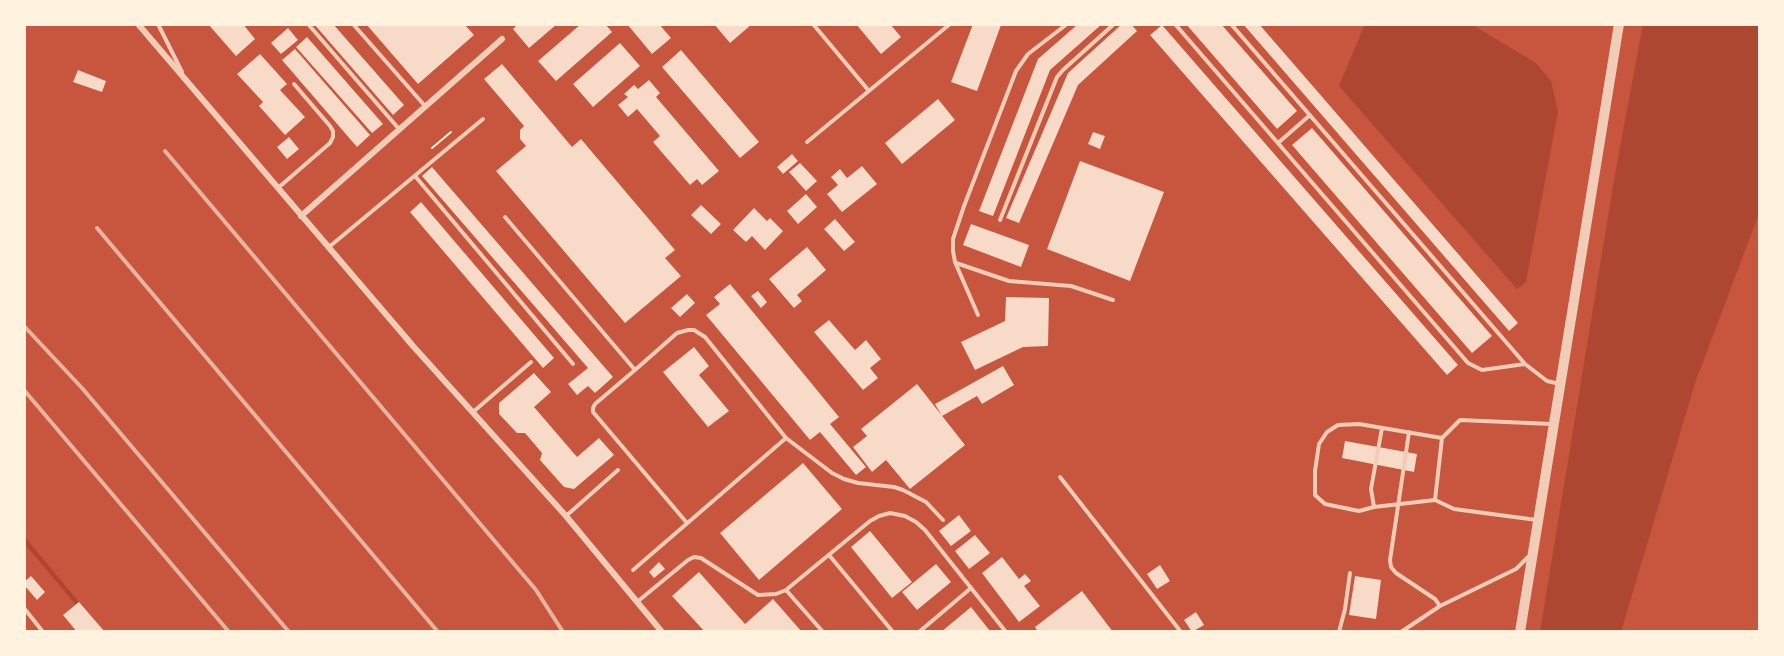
<!DOCTYPE html>
<style>
body{margin:0}
#map{position:relative;width:1784px;height:656px;overflow:hidden;background:#c8553d;font-family:Rubik,sans-serif}
canvas{display:block}
.frame{position:absolute;inset:0;border:26px solid #fff3e0;pointer-events:none}
</style>
<div id="map">
<canvas width="1784" height="656"></canvas>
<div class="frame"></div>
</div>
<script>
const c = document.querySelector('canvas').getContext('2d');
c.lineJoin = 'round';
function fillPath(path, color) {
  c.fillStyle = color;
  c.fill(path, 'evenodd');
}
function poly(rows) {
  const path = new Path2D();
  for (const r of rows) {
    path.moveTo(r[0], r[1]);
    for (let i = 2; i < r.length; i += 2) path.lineTo(r[i], r[i + 1]);
  }
  return path;
}
function trace(path, color, width, dash) {
  c.strokeStyle = color;
  c.lineWidth = width;
  c.lineCap = dash ? 'butt' : 'round';
  c.setLineDash(dash || []);
  c.stroke(path);
}
fillPath(poly([
 [1365,24,1471,24,1536,63,1551,81,1558,112,1526,282,1517,289,1339,86],
 [1643,24,1760,24,1760,211,1695,383,1621,632,1540,632,1615,174],
 [24,536,79,602,76,605,24,543]
]), '#ae4732');
fillPath(poly([
 [208,24,243,24,255,39,236,56],
 [314,24,333,24,404,105,393,115],
 [366,24,464,24,474,35,418,84],
 [518,24,557,24,529,48,513,29],
 [581,24,605,24,612,32,556,81,538,61],
 [627,24,659,24,671,38,652,54],
 [714,24,752,24,730,43],
 [856,24,890,24,901,37,881,54],
 [973,24,1001,25,977,91,951,82],
 [1078,24,1102,24,1050,70,993,216,979,211,1038,59],
 [1122,24,1131,24,1137,31,1078,85,1019,223,1006,218,1068,73],
 [1186,24,1221,24,1297,111,1277,129],
 [1243,24,1259,24,1518,323,1509,331],
 [1162,25,1458,365,1447,375,1150,35],
 [288,28,298,40,281,54,271,43],
 [307,37,383,124,372,133,296,47],
 [620,43,640,66,593,107,573,84],
 [295,49,370,135,357,147,282,60],
 [681,50,759,142,740,158,662,67],
 [260,54,287,84,280,90,305,117,285,135,259,106,263,102,237,74],
 [502,64,572,147,581,139,675,250,665,258,681,276,625,323,496,171,526,146,520,139,520,130,524,126,484,79],
 [78,70,106,81,102,92,73,82],
 [649,80,660,93,656,97,719,171,702,185,697,179,690,185,653,142,660,136,637,109,628,117,618,105,628,97,624,94,634,85,638,89],
 [938,99,955,120,902,164,885,143],
 [1312,128,1492,336,1472,353,1292,145],
 [1093,132,1105,136,1100,149,1088,144],
 [289,137,299,149,287,159,277,147],
 [792,154,798,161,783,174,777,167],
 [1080,161,1164,192,1130,281,1047,249],
 [800,163,817,181,806,191,789,172],
 [862,166,877,184,842,212,827,194,838,185,831,177,840,169,847,178],
 [432,167,613,377,595,393,588,386,577,395,568,384,588,368,422,176],
 [806,194,817,207,798,224,787,211],
 [421,202,554,358,543,368,410,212],
 [701,205,721,224,711,234,691,215],
 [754,208,767,221,770,218,783,231,765,250,752,236,746,242,733,230],
 [835,219,855,242,844,251,824,229],
 [971,224,1029,245,1021,267,963,245],
 [807,247,826,270,797,295,802,301,794,308,769,279],
 [730,284,839,417,830,424,866,467,856,475,820,432,810,440,706,315,720,304,714,297],
 [758,291,767,302,761,308,751,296],
 [687,294,695,303,680,317,671,308],
 [1006,297,1049,298,1048,346,1023,347,975,370,961,342,1005,321],
 [829,320,855,350,866,340,881,359,870,368,878,378,863,390,814,332],
 [694,347,709,366,699,375,729,411,708,427,663,372],
 [1003,366,1014,385,982,404,977,396,942,416,935,404],
 [534,373,551,392,534,407,577,457,599,438,614,455,574,489,564,487,540,460,542,453,525,433,517,433,499,414,499,403],
 [917,384,965,445,910,489,886,460,872,472,853,447,867,436,861,429],
 [1345,441,1417,454,1414,472,1342,458],
 [803,463,842,509,759,580,720,533],
 [959,515,971,531,951,546,939,531],
 [870,531,912,582,892,598,851,547],
 [975,535,990,553,969,569,955,551],
 [1002,557,1019,579,1025,574,1031,581,1024,586,1040,606,1019,622,982,573],
 [659,562,665,569,654,578,649,572],
 [936,564,951,582,917,610,902,592],
 [1160,565,1170,581,1157,589,1147,574],
 [699,572,745,624,773,599,802,632,705,632,672,596],
 [31,576,45,592,37,600,24,585,24,582],
 [1355,576,1381,580,1376,619,1349,615],
 [1082,591,1113,632,1038,632,1035,627],
 [79,602,105,632,77,632,63,615],
 [971,607,990,631,941,632],
 [1196,612,1204,625,1192,632,1184,620]
]), '#f7dbc8');
trace(poly([
 [432,148,451,132]
]), '#fff3e0', 2);
trace(poly([
 [158,24,182,72],
 [308,24,399,129],
 [353,24,425,106],
 [813,24,869,91],
 [1175,24,1468,363,1482,370,1525,364,1547,381,1560,384],
 [1231,24,1525,364],
 [807,142,950,24],
 [1278,143,1310,115],
 [415,176,573,364],
 [278,188,330,143,333,137,333,131,330,126,294,84],
 [505,217,635,370,677,333,688,330,694,330,705,337,786,438,633,570],
 [1000,220,1057,77,1063,70,1114,24],
 [329,247,483,119],
 [956,263,1009,281,1071,286,1113,300],
 [978,315,955,262,953,251,953,239,964,206,1016,71,1028,54,1067,24],
 [635,370,595,404,593,408,593,412,687,523],
 [473,412,531,362],
 [1409,432,1390,560,1391,567,1396,573,1435,599,1440,606],
 [786,438,832,473,844,479,858,483,894,487,903,490,926,502,943,520],
 [1060,477,1181,632],
 [1435,500,1374,507,1359,511,1325,504,1315,495,1315,471,1319,444,1327,432,1338,425,1359,424,1442,438],
 [1374,507,1371,489,1382,428],
 [566,516,618,470],
 [1537,520,1454,509,1435,500,1442,438,1460,420,1551,424],
 [829,555,893,632],
 [786,590,870,521,879,516,890,513,905,516,916,522,925,530,1006,632],
 [637,602,688,560,694,557,701,558,758,595,776,594,786,590,823,632],
 [24,608,43,632],
 [919,632,971,588],
 [1339,632,1345,609,1350,573],
 [1401,632,1440,606,1516,569,1528,557]
]), '#f1ccb7', 4);
trace(poly([
 [138,24,413,346,566,516,662,632],
 [301,216,502,39]
]), '#f1ccb7', 6);
trace(poly([
 [1520,632,1619,24]
]), '#f1ccb7', 10);
trace(poly([
 [165,151,536,590,563,632],
 [97,228,438,632],
 [24,326,82,388,289,632],
 [24,390,229,632]
]), '#e9b49f', 4);
</script>
